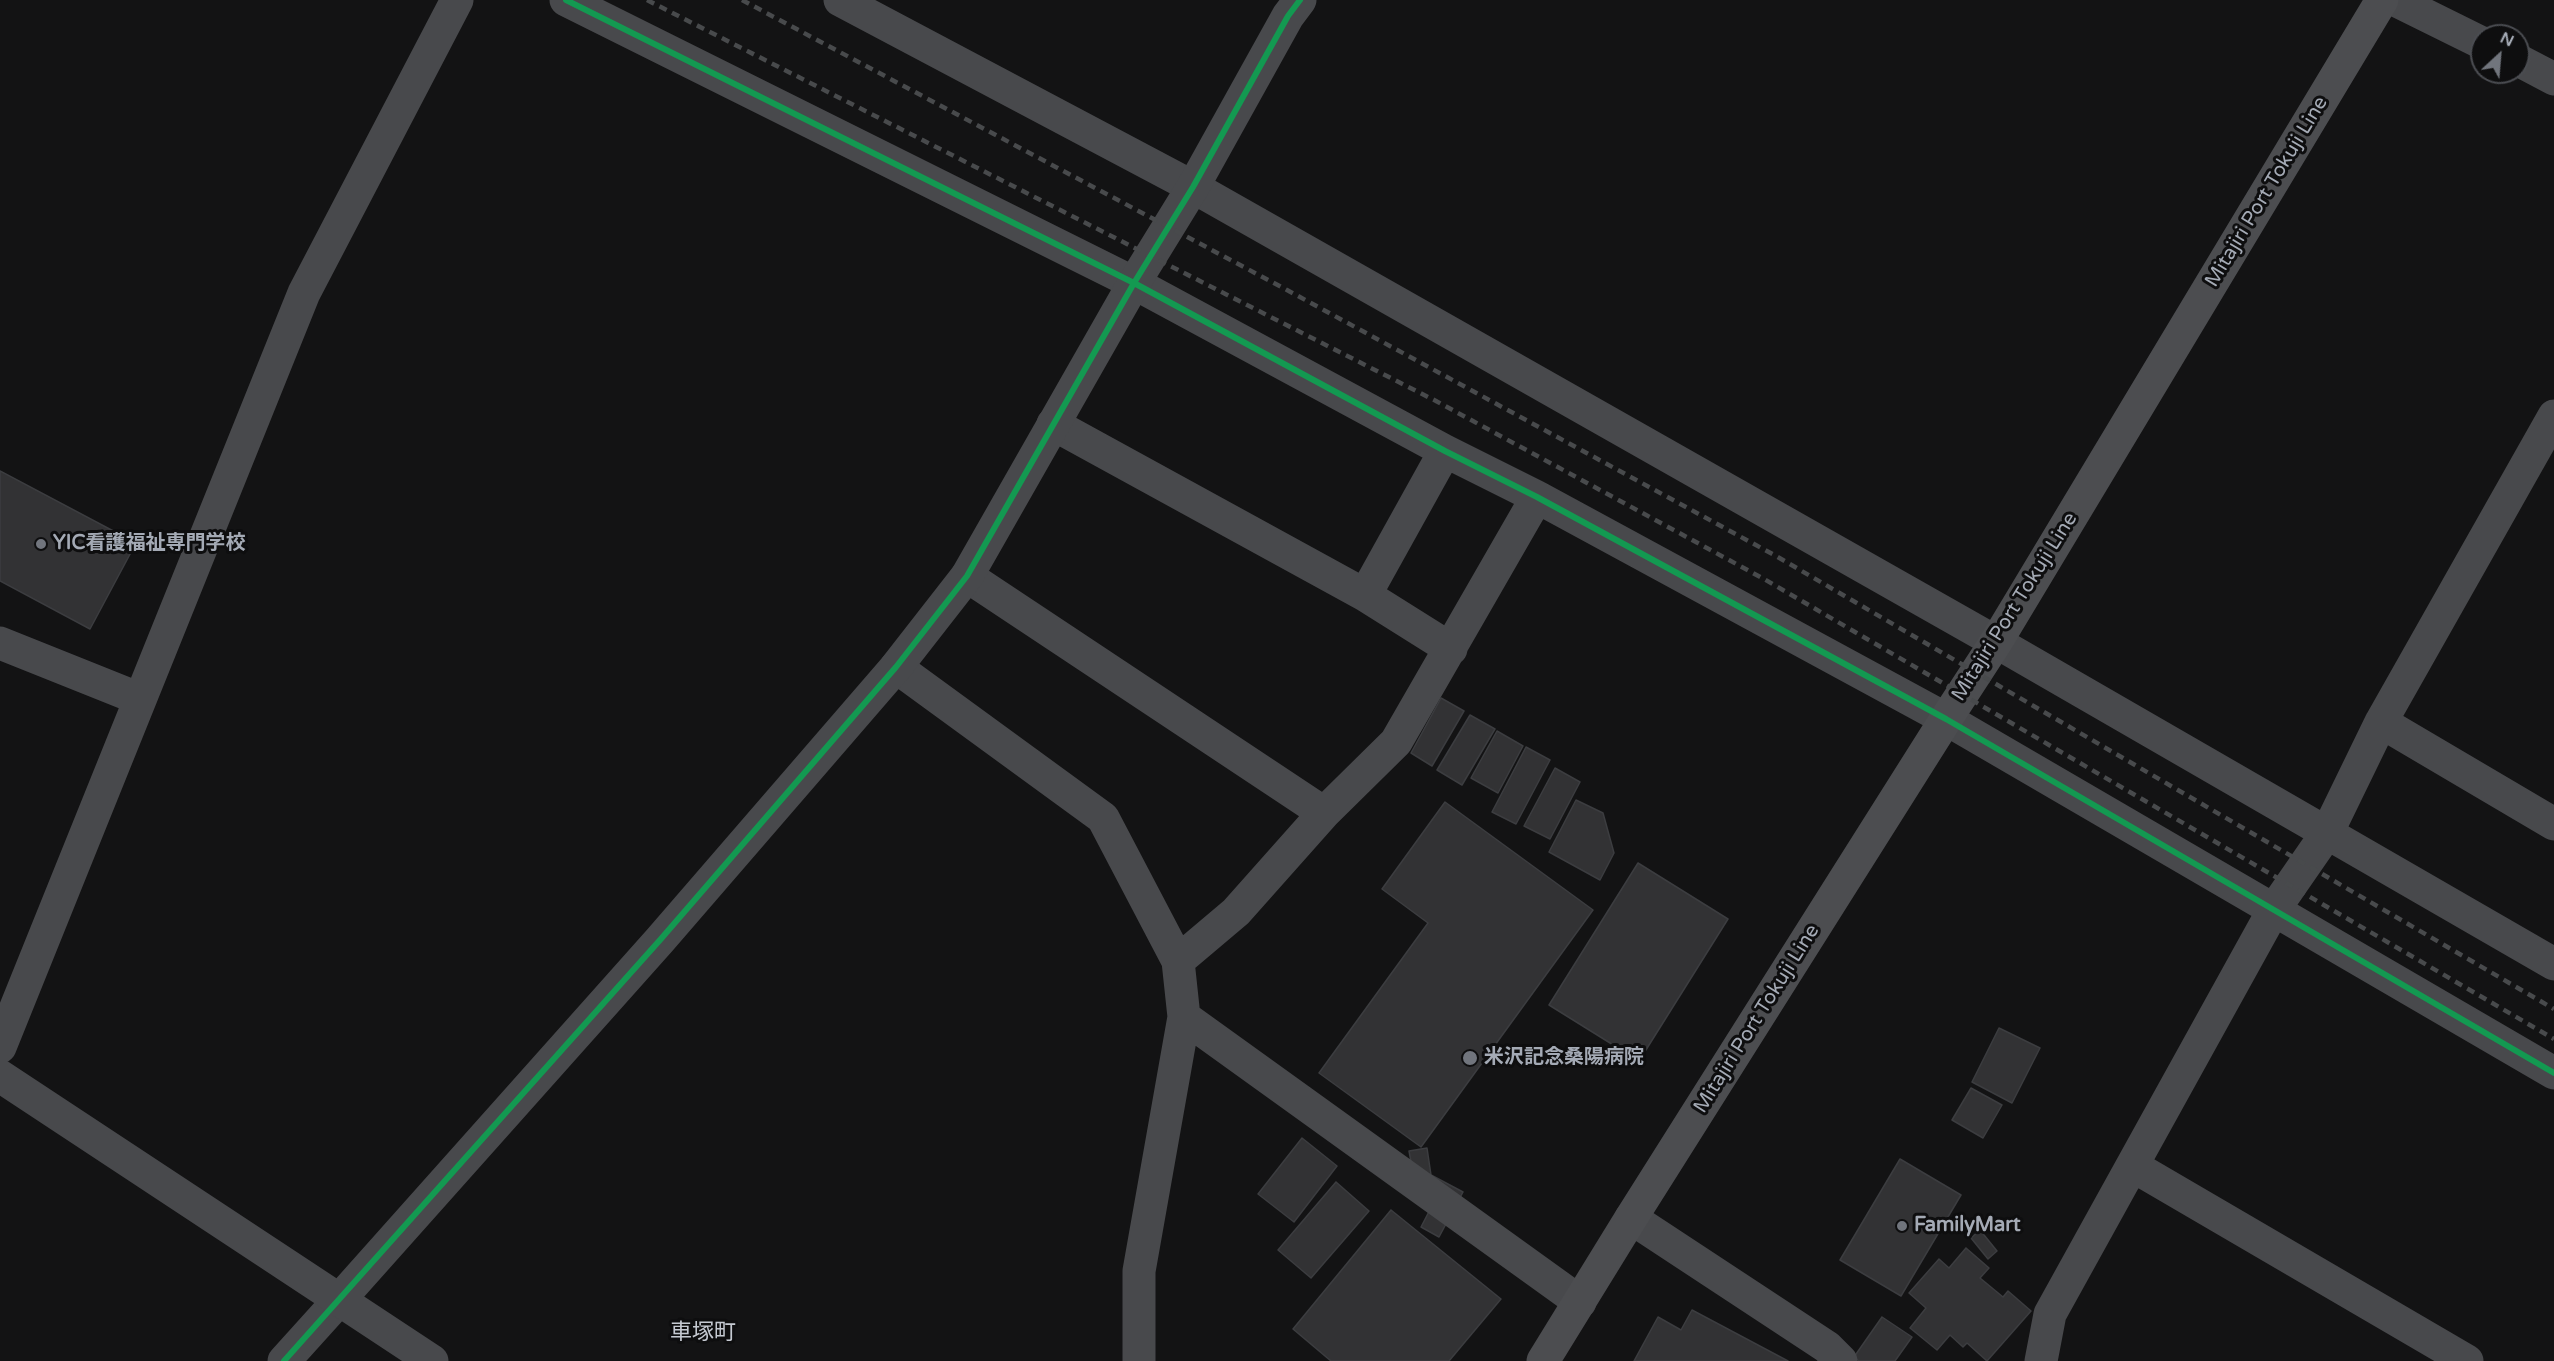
<!DOCTYPE html>
<meta charset="utf-8">
<style>
body{margin:0}
#map{position:relative;width:2554px;height:1361px;overflow:hidden;background:#131314;font-family:"Varela Round",sans-serif}
canvas{display:block}
.north{position:absolute;left:2470px;top:24px;width:60px;height:60px;box-sizing:border-box;background:#0e0e0f;border:2px solid #4a4c51;border-radius:50%;rotate:26deg;font-size:16px;font-weight:700;line-height:24px;text-align:center;color:#a4aab5}
.north::after{content:'';display:block;margin:auto;width:21px;height:27px;background:#71757d;clip-path:polygon(50% 0,100% 100%,50% 72%,0 100%)}
</style>
<div id="map">
<canvas width="2554" height="1361"></canvas>
<div class="north">N</div>
</div>
<script>
const c = document.querySelector('canvas').getContext('2d');
c.lineJoin = 'round';
function fillPath(path, color) {
  c.fillStyle = color;
  c.fill(path, 'evenodd');
}
function poly(rows) {
  const path = new Path2D();
  for (const r of rows) {
    path.moveTo(r[0], r[1]);
    for (let i = 2; i < r.length; i += 2) path.lineTo(r[i], r[i + 1]);
  }
  return path;
}
function trace(path, color, width, dash) {
  c.strokeStyle = color;
  c.lineWidth = width;
  c.lineCap = dash ? 'butt' : 'round';
  c.setLineDash(dash || []);
  c.stroke(path);
}
function drawText(font, color, halo, rows, align = 'center') {
  c.font = font + ' "Varela Round","Noto Sans JP",sans-serif';
  c.lineWidth = 6;
  c.setLineDash([]);
  c.textBaseline = 'middle';
  c.strokeStyle = halo;
  c.fillStyle = color;
  for (const [text, x, y, turn = 0] of rows) {
    c.save();
    c.translate(x, y);
    c.rotate((+turn || 0) * Math.PI / 180);
    c.textAlign = isNaN(turn) ? turn : align;
    if (halo) c.strokeText(text, 0, 0);
    c.fillText(text, 0, 0);
    c.restore();
  }
}
const building = poly([
 [0,471,136,543,90,629,0,581,0,471],
 [1441,698,1464,711,1432,766,1411,753,1441,698],
 [1470,715,1495,729,1462,785,1437,770,1470,715],
 [1497,731,1523,746,1498,793,1471,778,1497,731],
 [1526,747,1550,760,1516,824,1492,812,1526,747],
 [1555,768,1580,782,1550,839,1524,826,1555,768],
 [1576,800,1603,813,1614,853,1600,880,1549,852,1576,800],
 [1445,802,1593,910,1421,1147,1319,1073,1428,923,1382,889,1445,802],
 [1638,863,1728,919,1639,1061,1549,1005,1638,863],
 [1999,1028,2040,1048,2012,1103,1972,1082,1999,1028],
 [1971,1088,2002,1105,1983,1138,1952,1120,1971,1088],
 [1302,1138,1337,1166,1294,1222,1258,1194,1302,1138],
 [1427,1148,1431,1175,1463,1192,1439,1237,1421,1227,1435,1200,1415,1183,1409,1151,1427,1148],
 [1900,1159,1961,1195,1901,1296,1840,1260,1900,1159],
 [1336,1182,1369,1211,1311,1278,1278,1250,1336,1182],
 [1391,1210,1501,1299,1449,1361,1331,1361,1293,1329,1391,1210],
 [1980,1230,1997,1251,1988,1259,1971,1238,1980,1230],
 [1966,1248,1989,1268,1980,1278,2003,1297,2008,1291,2031,1311,1987,1361,1967,1343,1963,1347,1950,1335,1937,1350,1910,1328,1926,1308,1909,1293,1939,1259,1949,1268,1966,1248],
 [1692,1310,1788,1361,1634,1361,1658,1317,1681,1330,1692,1310],
 [1882,1317,1912,1337,1895,1361,1859,1361,1854,1357,1882,1317]
]);
fillPath(building, '#323234');
trace(building, '#3c3d40', 1.5);
trace(poly([
 [566,0,1134,283,1445,451,1537,497,1946,719,2554,1073],
 [840,0,1193,187,1996,642,2554,964],
 [1053,424,1365,595,1451,649],
 [967,576,1324,813],
 [1365,595,1445,451],
 [896,667,1103,818,1178,961,1184,1017,1139,1271,1139,1361],
 [2381,722,2554,824],
 [1178,961,1236,912,1324,813,1396,742,1537,497],
 [1184,1017,1580,1302],
 [2133,1166,2467,1361],
 [1631,1218,1827,1347,1841,1361],
 [284,1361,340,1299],
 [2041,1361,2050,1314,2273,911,2327,833,2381,722,2554,416]
]), '#48494c', 33);
trace(poly([
 [2395,0,2482,43],
 [2518,60,2554,79],
 [0,643,140,699],
 [0,1047,304,293,457,0],
 [0,1076,432,1361],
 [340,1299,660,940,896,667,967,576,1134,283,1193,187,1288,16,1300,0]
]), '#48494c', 33);
trace(poly([
 [1543,1361,1631,1218,1946,719,1996,642,2382,0]
]), '#4c4d50', 33);
trace(poly([
 [647,0,1436,401,1764,579,2554,1039],
 [742,0,1287,290,1776,556,2554,1009]
]), '#484a4c', 4.5, [8, 6]);
trace(poly([
 [566,0,1134,283,1445,451,1537,497,1946,719,2554,1073],
 [284,1361,660,940,896,667,967,576,1134,283,1193,187,1288,16,1300,0]
]), '#139951', 6);
for (const [x, y, r, color] of [
 [41,544,6,"#71757d"],
 [1470,1058,8,"#71757d"],
 [1902,1226,6,"#71757d"]
]) {
  const dot = new Path2D();
  dot.arc(x, y, r, 0, 2 * Math.PI);
  c.fillStyle = color;
  c.fill(dot);
  trace(dot, '#0e0e0f', 2);
}
drawText('20px', '#a4aab5', '#0e0e0f', [
 ["Mitajiri Port Tokuji Line",2267,192,-59],
 ["Mitajiri Port Tokuji Line",2015,607,-58],
 ["Mitajiri Port Tokuji Line",1757,1019,-58]
]);
drawText('bold 20px', '#a4aab5', '#0e0e0f', [
 ["YIC看護福祉専門学校",53,544],
 ["米沢記念桑陽病院",1484,1058],
 ["FamilyMart",1914,1226]
], 'left');
drawText('22px', '#c5c9d1', '#0e0e0f', [
 ["車塚町",703,1333]
]);
</script>
